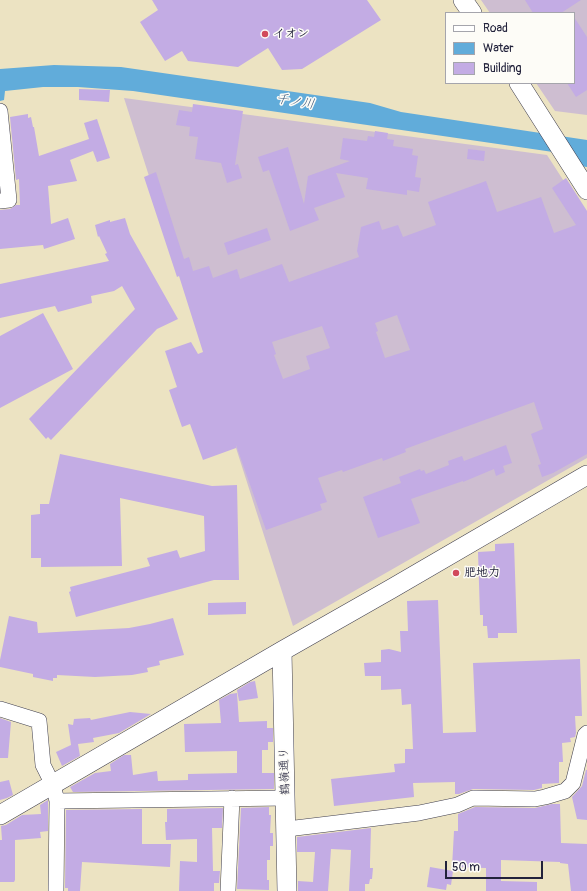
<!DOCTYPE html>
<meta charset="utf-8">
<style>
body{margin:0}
#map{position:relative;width:587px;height:891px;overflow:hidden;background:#ece3c2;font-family:Pangolin,sans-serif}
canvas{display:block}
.legend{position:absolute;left:445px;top:12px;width:130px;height:72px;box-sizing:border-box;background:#fdfcf7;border:1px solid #a5a5ac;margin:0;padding:5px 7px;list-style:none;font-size:12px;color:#22223b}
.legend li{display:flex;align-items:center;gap:8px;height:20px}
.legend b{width:20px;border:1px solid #a5a5ac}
.scale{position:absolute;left:445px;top:861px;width:98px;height:18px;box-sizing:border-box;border:2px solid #22223b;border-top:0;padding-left:5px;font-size:12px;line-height:14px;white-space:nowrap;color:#22223b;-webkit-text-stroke:3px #fdfcf7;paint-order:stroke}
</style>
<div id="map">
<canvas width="587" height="891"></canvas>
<ul class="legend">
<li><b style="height:5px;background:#fff"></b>Road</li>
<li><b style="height:11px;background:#61acda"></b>Water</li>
<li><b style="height:11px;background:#c3ace4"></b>Building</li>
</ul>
<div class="scale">50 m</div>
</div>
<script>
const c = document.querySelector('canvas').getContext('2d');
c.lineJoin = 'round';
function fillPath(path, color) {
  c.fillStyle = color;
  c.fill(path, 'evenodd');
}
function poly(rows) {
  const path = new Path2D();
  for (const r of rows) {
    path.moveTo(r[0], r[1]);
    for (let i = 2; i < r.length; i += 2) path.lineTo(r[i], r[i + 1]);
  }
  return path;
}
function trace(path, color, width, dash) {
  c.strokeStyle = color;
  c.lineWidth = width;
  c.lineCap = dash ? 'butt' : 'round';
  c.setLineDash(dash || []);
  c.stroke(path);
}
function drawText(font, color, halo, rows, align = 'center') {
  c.font = font + ' Pangolin,"Klee One",sans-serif';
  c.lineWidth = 3;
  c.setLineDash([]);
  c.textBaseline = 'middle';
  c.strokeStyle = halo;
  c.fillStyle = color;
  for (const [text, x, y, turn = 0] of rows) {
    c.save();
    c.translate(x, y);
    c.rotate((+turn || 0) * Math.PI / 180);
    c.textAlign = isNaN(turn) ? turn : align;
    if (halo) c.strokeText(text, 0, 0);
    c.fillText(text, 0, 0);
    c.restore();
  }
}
fillPath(poly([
 [481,0,587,0,587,115,555,111,536,83,574,83,574,13,490,13],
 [124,98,547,155,587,217,587,458,293,626]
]), '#cebed1');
fillPath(poly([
 [54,65,121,67,239,84,370,103,401,112,587,140,587,167,562,164,553,152,133,91,78,87,43,87,5,91,4,100,0,101,0,69]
]), '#61acda');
fillPath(poly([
 [152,0,367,0,381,20,302,69,282,70,268,48,238,67,188,61,182,51,165,61,140,22,158,10],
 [525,0,581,0,561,13,533,13],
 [574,17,587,37,587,90,576,97,567,83,574,83],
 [79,89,110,90,109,102,79,100],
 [193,104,243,111,235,165,238,164,242,178,227,183,221,163,195,159,198,137,189,136,190,127,176,125,179,110,192,112],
 [28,114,28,118,31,117,33,127,34,127,39,156,89,139,84,123,97,119,110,158,97,162,93,151,70,160,77,181,48,186,51,224,68,218,75,239,44,249,43,245,0,249,0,210,10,209,16,205,20,205,19,179,16,180,10,117],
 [375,131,388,133,387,139,394,140,393,146,413,149,412,155,418,156,415,177,421,178,419,192,407,190,407,195,366,189,368,178,336,173,345,197,314,208,319,220,290,231,269,170,263,172,258,157,288,147,304,204,308,176,350,161,340,159,343,138,367,141,368,136,374,137],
 [468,149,485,151,484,161,467,159],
 [156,172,184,259,189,257,193,271,209,266,213,278,237,269,240,279,282,264,289,282,359,257,357,251,361,227,379,221,382,230,398,225,403,237,436,225,428,202,486,181,497,212,541,197,554,233,576,225,552,188,566,178,587,211,587,454,553,473,542,477,538,465,541,464,531,434,543,429,534,402,405,449,406,452,383,461,382,458,343,472,342,470,318,478,327,502,320,504,322,510,266,530,236,445,236,448,203,460,190,424,182,427,169,390,177,387,165,351,191,342,198,354,203,352,179,276,177,277,144,177],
 [397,315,410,350,385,358,376,332,378,331,375,323],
 [322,326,330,348,306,356,310,369,283,379,274,355,276,354,272,342],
 [125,218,130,234,178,319,157,329,51,440,48,437,46,439,29,419,135,309,122,286,114,291,91,296,92,303,58,312,55,306,0,318,0,284,109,261,105,254,107,253,99,236,98,237,95,225,110,220,110,222],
 [267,228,271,240,228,255,224,243],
 [43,313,73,369,0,408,0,336],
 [506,445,512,463,503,466,505,472,496,476,494,469,463,482,463,481,411,499,420,523,378,538,363,497,401,483,399,477,420,469,421,471,424,470,426,474,449,465,448,461,462,456,464,461],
 [60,454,212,486,237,485,239,580,214,580,76,617,69,592,71,591,70,587,150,566,147,558,177,550,180,558,205,551,204,516,120,498,122,566,41,567,41,558,31,558,31,515,40,514,40,504,49,504],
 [514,543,517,633,498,633,498,638,488,638,487,626,483,626,483,615,480,615,478,552,495,551,495,544],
 [438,600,443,733,476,732,473,663,580,659,582,716,575,716,576,733,575,737,570,738,571,742,562,743,563,762,559,762,559,783,542,784,542,788,534,790,473,789,459,794,455,794,455,782,413,783,414,797,334,806,331,779,395,772,394,764,405,763,405,749,413,749,411,704,402,705,401,689,381,690,381,676,365,676,364,663,381,662,381,650,389,649,401,652,400,631,408,631,407,601],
 [246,602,246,614,208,615,208,603],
 [9,616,37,622,38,633,129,628,150,624,173,618,184,655,159,661,160,665,147,668,148,672,132,675,95,677,57,675,57,678,53,678,53,681,33,677,33,674,0,667,0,660],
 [255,681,258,698,239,701,237,690,250,682],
 [237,693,239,722,267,721,267,728,273,728,273,742,268,742,268,750,262,750,262,773,274,773,274,789,73,792,70,787,95,773,111,771,110,764,124,755,131,755,133,775,157,771,158,781,188,780,188,774,237,773,237,751,185,752,184,724,221,723,219,700,230,694],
 [130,712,151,714,119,733,93,738,94,742,78,744,80,756,62,766,56,752,71,745,68,724,73,725,74,719,90,718,91,720],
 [0,718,11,722,8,758,0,758],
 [586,770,587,770,587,820,577,819,572,797,582,786],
 [9,780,13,795,7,798,0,800,0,782],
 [48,800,48,831,40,832,41,838,15,840,15,880,14,882,0,882,0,840,2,840,1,826,6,825,22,815,41,814,40,805],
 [552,804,560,804,561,843,587,844,587,891,571,891,568,864,560,863,560,862,501,860,501,881,537,882,537,891,486,891,486,868,452,867,454,831,458,831,458,814,475,807,535,808],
 [269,807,269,815,271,815,270,833,273,833,273,846,270,846,270,860,267,860,267,880,269,880,269,890,237,889,241,808],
 [223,808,222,828,212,828,213,871,220,871,219,883,214,883,214,891,179,891,180,861,197,862,197,839,166,840,165,822,167,822,167,809],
 [142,809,142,844,171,844,170,867,82,862,80,891,68,891,68,888,65,888,66,810],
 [371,828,370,862,370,868,373,868,372,879,370,879,369,884,365,884,365,891,349,891,351,850,331,849,328,891,298,891,298,881,313,882,315,852,297,852,297,837],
 [430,867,453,871,451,885,447,884,446,890,427,887]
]), '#c3ace4');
const minor = poly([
 [0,111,9,200,0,201],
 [0,709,39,721,43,765,53,785,57,801,56,891],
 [57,801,286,798],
 [287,829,419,813,457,805,473,798,535,799,545,797,565,791,573,783,585,735,587,733],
 [228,891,232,798]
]);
const tertiary = poly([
 [463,0,472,13],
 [519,83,587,190],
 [282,651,287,891],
 [0,815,282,651,391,589,587,475]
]);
trace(minor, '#403f4f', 16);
trace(tertiary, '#403f4f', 20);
trace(minor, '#fff', 15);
trace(tertiary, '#fff', 19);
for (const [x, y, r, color] of [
 [265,34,4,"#d1495b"],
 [456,573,4,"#d1495b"]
]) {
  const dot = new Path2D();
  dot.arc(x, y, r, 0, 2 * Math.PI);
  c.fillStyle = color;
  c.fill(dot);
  trace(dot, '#fdfcf7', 1.5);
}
drawText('bold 12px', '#22223b', '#fdfcf7', [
 ["イオン",273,34],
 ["肥地力",464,573]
], 'left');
drawText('12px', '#22223b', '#fdfcf7', [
 ["鶴嶺通り",285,771,-92]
]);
drawText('italic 13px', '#3b597b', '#fdfcf7', [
 ["千ノ川",295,102,9]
]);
</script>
